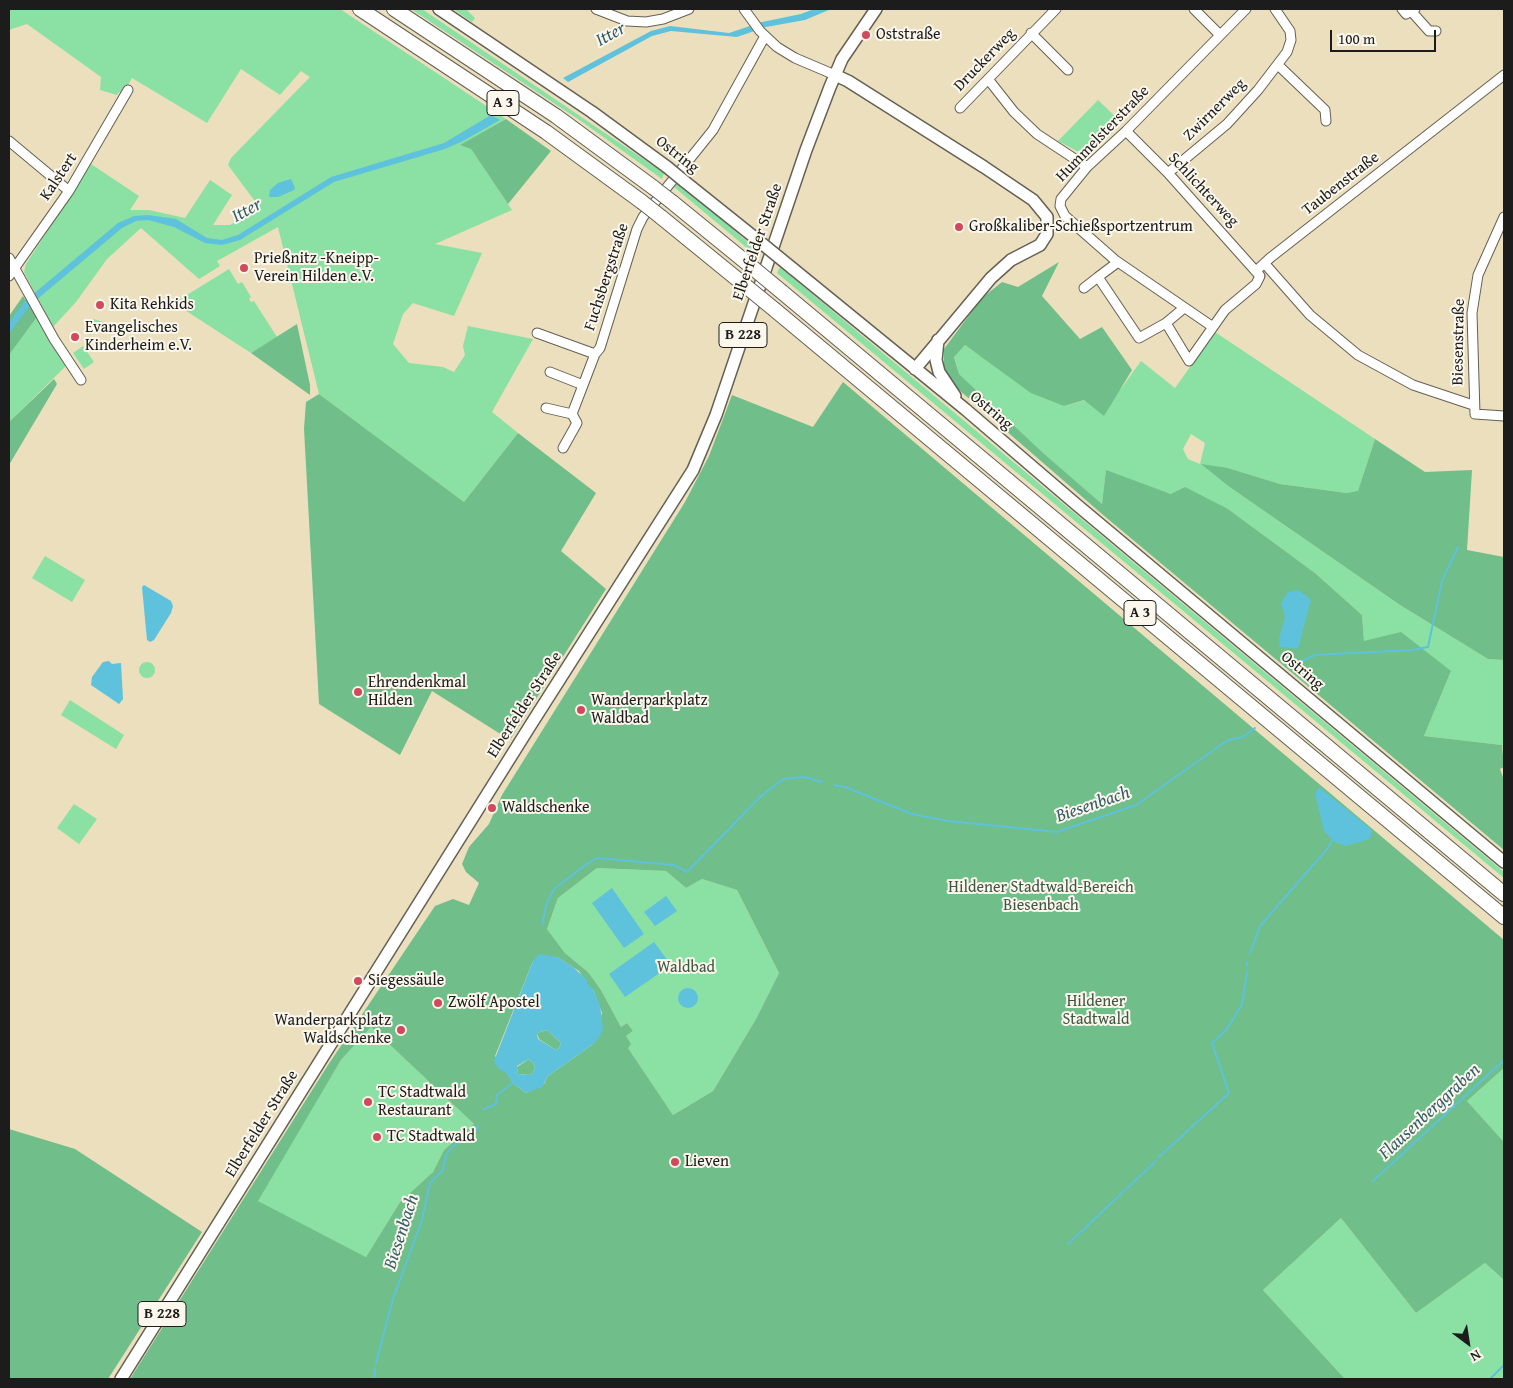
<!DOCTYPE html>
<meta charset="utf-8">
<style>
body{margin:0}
#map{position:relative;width:1513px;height:1388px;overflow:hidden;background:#ebdfbd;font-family:"Gentium Book Plus",serif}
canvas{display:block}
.frame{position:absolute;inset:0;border:10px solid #1c1c1c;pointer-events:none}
.north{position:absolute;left:1443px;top:1318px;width:50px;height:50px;-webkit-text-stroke:4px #fbf7ec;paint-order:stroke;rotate:149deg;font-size:14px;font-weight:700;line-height:20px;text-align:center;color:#1c1c1c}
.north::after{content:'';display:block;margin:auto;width:18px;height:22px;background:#1c1c1c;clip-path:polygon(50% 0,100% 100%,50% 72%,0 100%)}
.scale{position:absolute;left:1330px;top:30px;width:106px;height:22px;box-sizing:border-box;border:2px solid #1c1c1c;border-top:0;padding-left:6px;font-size:15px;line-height:18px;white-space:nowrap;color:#1c1c1c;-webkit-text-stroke:4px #fbf7ec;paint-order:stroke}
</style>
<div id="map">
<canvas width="1513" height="1388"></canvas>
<div class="frame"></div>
<div class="north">N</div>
<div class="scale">100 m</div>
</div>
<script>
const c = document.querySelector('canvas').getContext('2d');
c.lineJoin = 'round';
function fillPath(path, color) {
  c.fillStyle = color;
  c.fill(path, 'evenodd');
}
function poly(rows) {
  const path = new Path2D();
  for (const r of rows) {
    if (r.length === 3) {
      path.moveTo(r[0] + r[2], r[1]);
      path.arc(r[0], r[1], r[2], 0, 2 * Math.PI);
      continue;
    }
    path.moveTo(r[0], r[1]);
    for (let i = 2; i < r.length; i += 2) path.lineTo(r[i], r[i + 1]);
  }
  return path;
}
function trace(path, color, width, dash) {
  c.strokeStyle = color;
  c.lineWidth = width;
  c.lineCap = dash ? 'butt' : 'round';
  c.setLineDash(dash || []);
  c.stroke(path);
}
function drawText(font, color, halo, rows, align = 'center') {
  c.font = font + ' "Gentium Book Plus",serif';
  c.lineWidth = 4;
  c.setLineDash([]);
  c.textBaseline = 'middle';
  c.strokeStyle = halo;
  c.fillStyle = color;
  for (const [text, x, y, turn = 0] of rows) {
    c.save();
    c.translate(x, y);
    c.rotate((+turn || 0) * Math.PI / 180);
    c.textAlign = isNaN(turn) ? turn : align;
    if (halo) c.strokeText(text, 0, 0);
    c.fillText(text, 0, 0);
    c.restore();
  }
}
fillPath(poly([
 [9,9,340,9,506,119,461,145,471,149,512,210,435,244,482,253,454,316,413,303,403,314,393,344,409,363,443,367,454,372,465,355,463,346,468,326,533,339,492,412,518,433,464,502,319,394,278,227,217,261,220,266,199,279,141,228,107,259,76,302,53,327,24,272,26,264,91,164,139,196,130,210,149,210,185,218,210,180,232,195,213,225,230,225,256,210,254,206,257,204,228,165,231,158,310,77,301,71,280,95,241,69,207,123,132,78,123,94,119,92,117,95,100,90,101,77,27,24,9,30],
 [411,9,422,9,664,173,662,179,581,121],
 [453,9,466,9,475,18,472,22],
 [1098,100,1121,122,1099,144,1085,151,1077,151,1058,141],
 [678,181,759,252,758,257,674,187],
 [780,267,1504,872,1504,878,777,273],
 [229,269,238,284,242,282,251,297,249,299,251,302,254,301,277,337,251,353,174,303],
 [37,317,68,364,9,422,9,355],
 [93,319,106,323,90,335,84,328],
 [1215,332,1375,439,1358,492,1347,493,1280,484,1228,468,1231,488,1400,605,1488,659,1504,660,1504,752,1502,745,1424,736,1451,671,1364,641,1362,615,1315,573,1228,509,1171,494,1106,471,1102,504,1043,454,959,374,954,356,965,345,997,367,1064,406,1120,390,1141,361,1175,388],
 [1191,434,1205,443,1200,464,1188,459,1183,449],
 [83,346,94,362,84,369,73,353],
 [45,556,85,580,72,602,32,578],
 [147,670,8],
 [70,700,124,735,116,749,61,715],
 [74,804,97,819,79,844,57,828],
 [597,868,666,871,686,888,702,879,737,890,779,973,756,1019,713,1091,673,1115,628,1048,626,1036,633,1031,627,1023,621,1027,601,990,588,972,565,953,547,929,558,898],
 [371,1027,474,1124,444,1150,433,1172,400,1202,366,1257,257,1201,341,1060],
 [1504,1068,1504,1142,1467,1101],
 [1341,1218,1416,1313,1485,1263,1504,1280,1504,1379,1345,1379,1263,1290]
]), '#8be0a3');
fillPath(poly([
 [506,119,551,151,508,204,471,149,460,145],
 [1059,262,1042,296,1080,339,1102,327,1132,370,1104,416,1084,400,1064,406,1031,393,965,345,954,357,959,374,1043,453,1102,504,1106,470,1171,494,1185,487,1228,509,1315,573,1362,615,1364,641,1401,632,1451,671,1424,736,1502,745,1504,767,1500,769,1504,780,1504,850,1102,514,951,383,944,366,944,349,982,298,1002,282,1018,287],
 [23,296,37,317,9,355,9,316],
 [297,324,310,385,310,395,251,353],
 [54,379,57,384,9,465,9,422],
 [843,382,1504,940,1504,1068,1467,1101,1504,1142,1504,1280,1485,1263,1416,1313,1341,1218,1263,1290,1345,1379,130,1379,328,1065,435,906,453,899,469,905,479,883,466,872,462,864,469,847,489,824,502,795,685,502,709,456,732,395,813,427],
 [597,868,666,871,686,888,702,879,737,890,779,973,756,1019,713,1091,673,1115,628,1048,631,1044,626,1036,633,1031,627,1023,621,1027,601,990,588,972,565,953,547,929,558,898],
 [557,957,579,971,590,989,593,989,602,1013,592,1045,548,1076,544,1084,526,1093,514,1084,495,1056,533,961],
 [371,1027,474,1124,444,1150,433,1172,400,1202,366,1257,258,1201,341,1060],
 [319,394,464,502,518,433,596,493,561,551,606,589,510,740,432,691,400,755,319,704,304,429,306,402],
 [1375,439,1425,472,1472,470,1467,550,1504,557,1504,660,1488,659,1400,605,1231,488,1201,464,1228,468,1280,484,1347,493,1358,491],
 [547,1030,561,1043,559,1048,556,1050,539,1039,537,1033],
 [529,1059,535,1066,533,1073,529,1075,518,1074,517,1067],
 [9,1129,75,1149,202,1232,108,1379,9,1379]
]), '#70be89');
fillPath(poly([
 [814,9,831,9,805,20,766,27,737,37,671,31,652,36,568,82,563,78,651,31,670,26,729,33,762,22,801,14],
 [491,115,500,120,463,141,445,149,334,182,240,240,222,245,205,243,174,227,148,220,136,221,122,228,41,296,28,308,9,334,9,323,25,301,118,223,134,216,148,215,176,219,207,238,222,240,238,235,331,177,444,143],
 [291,179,295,188,294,190,278,197,269,197,270,190,278,183],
 [144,585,171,601,173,606,171,613,154,640,150,642,147,640,142,587],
 [1299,590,1311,600,1298,649,1280,647,1279,639,1285,617,1281,603,1288,592],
 [109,661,112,664,121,663,123,699,119,704,91,685,92,677,103,662],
 [1319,787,1372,830,1370,839,1346,846,1335,842,1324,831,1315,794],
 [612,888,644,934,624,948,592,903],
 [666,896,677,911,655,926,644,912],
 [654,942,671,965,625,997,609,974],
 [539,954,557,957,573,967,588,981,587,984,593,989,600,1005,603,1029,599,1038,592,1045,548,1076,542,1087,526,1093,514,1084,506,1073,499,1069,494,1061,533,961],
 [547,1030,561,1043,559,1048,556,1050,538,1039,537,1033],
 [529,1059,535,1066,533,1073,529,1075,518,1074,517,1066],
 [688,998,10]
]), '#5ec2dc');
trace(poly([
 [1296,664,1315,655,1411,650,1428,647,1442,581,1458,547],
 [834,785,845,787,912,814,948,821,1057,832,1136,805,1228,740,1243,737,1255,728],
 [542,924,547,903,554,889,587,864,597,858,674,865,687,872,760,797,783,779,804,777,822,782],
 [1250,953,1260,926,1328,848,1333,839],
 [1247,962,1247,965],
 [484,1109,496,1104,497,1095,513,1083],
 [1159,1157,1229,1093,1212,1043,1227,1029,1242,1004,1247,972],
 [1373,1181,1504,1060],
 [1068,1244,1156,1161],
 [376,1363,393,1299,422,1220,430,1183,443,1170,446,1155,452,1147,473,1134,478,1126],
 [374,1379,375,1369],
 [1490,1379,1504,1365]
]), '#5ec2dc', 2);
const minor = poly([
 [596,9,627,21,646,22,663,19,689,9],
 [744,9,760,31,777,47,795,58,835,75],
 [1194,9,1220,35],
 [1402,9,1406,14,1415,9],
 [1412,12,1429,31,1436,31],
 [1031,33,1068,70],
 [1278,65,1325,110,1326,121],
 [988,79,1014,112,1037,134,1087,167],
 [960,108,1056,9],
 [1126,131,1168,173,1260,276,1256,284,1225,310,1189,361,1166,323],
 [9,141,69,191],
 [1168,173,1227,124,1258,90,1287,52,1291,40,1290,31,1275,9],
 [1504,217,1478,275,1472,313,1475,414,1504,416],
 [9,258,54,339,81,380],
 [1118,262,1098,277,1139,338,1166,323,1184,308],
 [1265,264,1310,315,1358,355,1413,385,1473,405],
 [1257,270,1270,258,1504,75],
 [9,276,69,191,128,90],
 [1084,288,1098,277],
 [1213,327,1115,260,1065,216,1060,206,1061,199,1087,167,1126,131,1246,9],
 [537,333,595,354],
 [550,372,583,385],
 [546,408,572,414,595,354,600,348,637,229,643,217,713,130,765,36],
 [563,448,577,423,572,414]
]);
const major = poly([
 [439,9,592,112,667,167],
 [835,75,848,81,984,167,1033,200,1047,217,1047,234,1040,245,1011,260,991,278,915,369],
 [684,181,754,237],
 [792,268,965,409,1077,505,1504,862],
 [938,340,936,360,939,372,955,396],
 [121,1379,530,726,693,470,716,415,806,150,830,87,842,59,876,9]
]);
const highway = poly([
 [360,9,546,132,642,202],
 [394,9,556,116,654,188],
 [672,202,747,263],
 [661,217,742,283],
 [782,292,1504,894],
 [775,310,1504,917]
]);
trace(minor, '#646054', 11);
trace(major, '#646054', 14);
trace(highway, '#646054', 16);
trace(minor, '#fff', 9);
trace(major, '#fff', 11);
trace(highway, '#fff', 14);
const majorBridge = poly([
 [667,167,684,181],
 [754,237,792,268]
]);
const highwayBridge = poly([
 [654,188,672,202],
 [642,202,661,217],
 [747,263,782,292],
 [742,283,775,310]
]);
trace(majorBridge, '#646054', 14, []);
trace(highwayBridge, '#646054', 16, []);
trace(majorBridge, '#fff', 11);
trace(highwayBridge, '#fff', 14);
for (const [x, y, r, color] of [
 [866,35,5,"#d1495b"],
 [959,227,5,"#d1495b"],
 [244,268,5,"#d1495b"],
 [100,305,5,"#d1495b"],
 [75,337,5,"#d1495b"],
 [358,692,5,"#d1495b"],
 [581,710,5,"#d1495b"],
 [492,808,5,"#d1495b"],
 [358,981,5,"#d1495b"],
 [438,1003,5,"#d1495b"],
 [401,1030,5,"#d1495b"],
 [368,1102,5,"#d1495b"],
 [377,1137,5,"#d1495b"],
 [675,1162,5,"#d1495b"]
]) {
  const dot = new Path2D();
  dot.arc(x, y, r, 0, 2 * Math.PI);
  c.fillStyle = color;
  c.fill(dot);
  trace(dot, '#fbf7ec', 2);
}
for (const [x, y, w] of [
 [503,103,32],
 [743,335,48],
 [1140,613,32],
 [162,1314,48]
]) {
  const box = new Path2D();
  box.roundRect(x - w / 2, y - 12.5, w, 25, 4);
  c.fillStyle = '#fbf7ec';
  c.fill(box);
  trace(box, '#1c1c1c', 1);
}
drawText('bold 15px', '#1c1c1c', null, [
 ["A 3",503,103],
 ["B 228",743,335],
 ["A 3",1140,613],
 ["B 228",162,1314]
]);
drawText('16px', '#1c1c1c', '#fbf7ec', [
 ["Oststraße",876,35],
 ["Großkaliber-Schießsportzentrum",969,227],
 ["Prießnitz -Kneipp-",254,259],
 ["Verein Hilden e.V.",254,277],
 ["Kita Rehkids",110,305],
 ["Evangelisches",85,328],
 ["Kinderheim e.V.",85,346],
 ["Ehrendenkmal",368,683],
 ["Hilden",368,701],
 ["Wanderparkplatz",591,701],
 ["Waldbad",591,719],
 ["Waldschenke",502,808],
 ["Siegessäule",368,981],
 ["Zwölf Apostel",448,1003],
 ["Wanderparkplatz",391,1021,"right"],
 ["Waldschenke",391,1039,"right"],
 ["TC Stadtwald",378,1093],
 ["Restaurant",378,1111],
 ["TC Stadtwald",387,1137],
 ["Lieven",685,1162]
], 'left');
drawText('16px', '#1c1c1c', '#fbf7ec', [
 ["Druckerweg",985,60,-46],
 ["Zwirnerweg",1215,110,-45],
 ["Hummelsterstraße",1103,134,-46],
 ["Ostring",677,155,38],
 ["Kalstert",59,177,-56],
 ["Taubenstraße",1341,184,-38],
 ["Schlichterweg",1203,190,47],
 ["Elberfelder Straße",758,242,-71],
 ["Fuchsbergstraße",607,277,-72],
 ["Biesenstraße",1459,342,-89],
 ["Ostring",991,411,40],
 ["Ostring",1302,671,40],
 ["Elberfelder Straße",525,705,-57],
 ["Elberfelder Straße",262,1124,-58]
]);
drawText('16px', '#3d5744', '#fbf7ec', [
 ["Hildener Stadtwald-Bereich",1041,888],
 ["Biesenbach",1041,906],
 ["Waldbad",686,968],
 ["Hildener",1096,1002],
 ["Stadtwald",1096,1020]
]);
drawText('italic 18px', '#365e69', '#fbf7ec', [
 ["Itter",611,35,-29],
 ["Itter",247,211,-29],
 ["Biesenbach",1093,805,-19],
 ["Flausenberggraben",1430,1112,-43],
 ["Biesenbach",402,1232,-72]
]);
</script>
